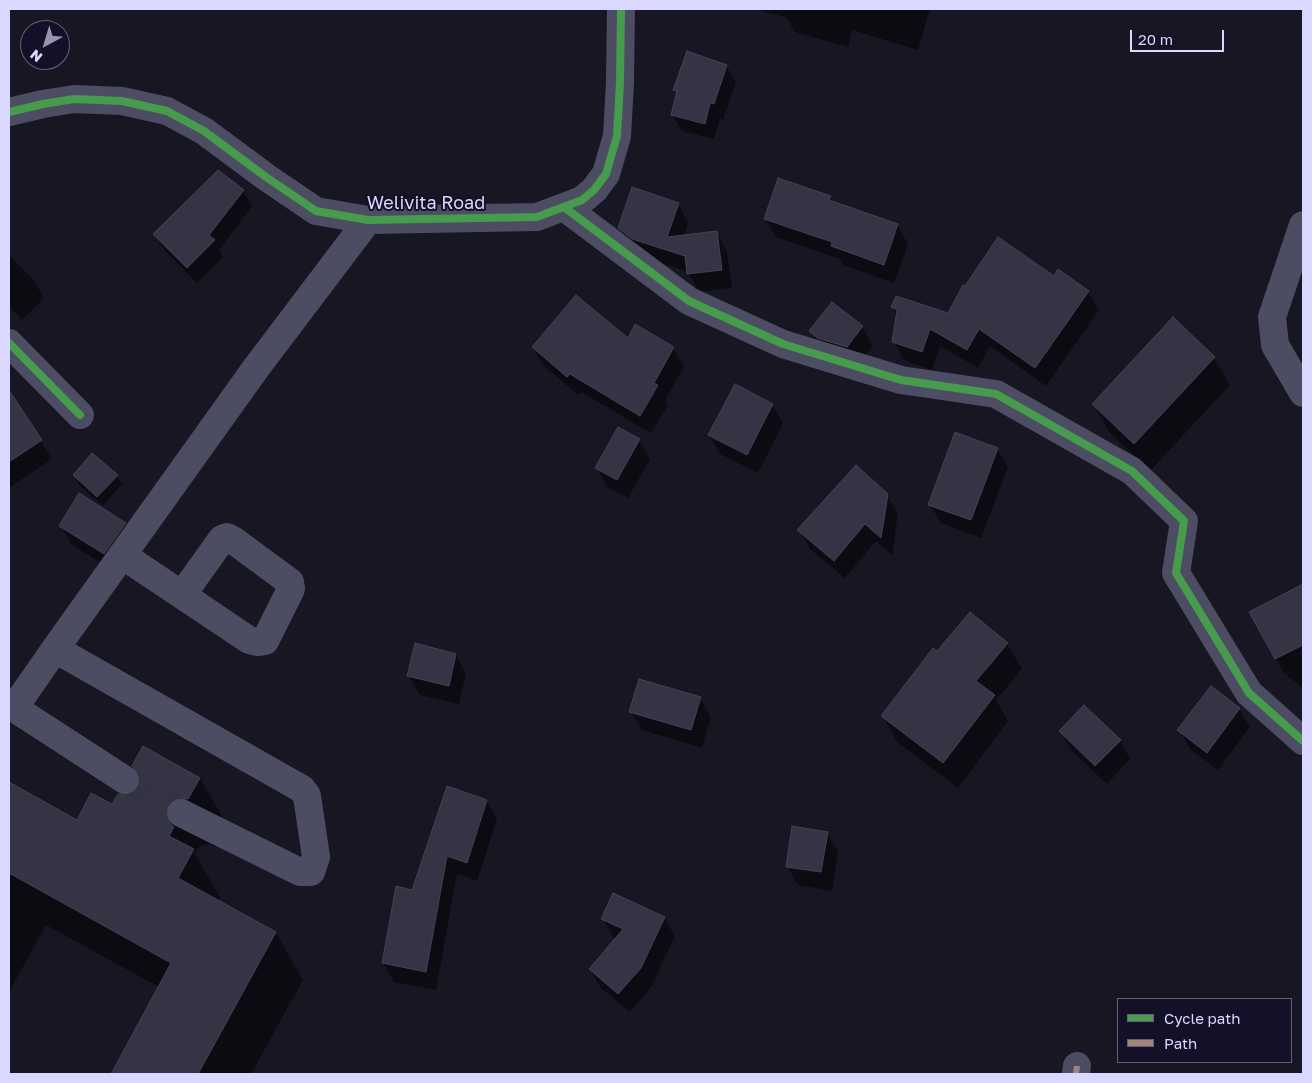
<!DOCTYPE html>
<style>
body{margin:0}
#map{position:relative;width:1312px;height:1083px;overflow:hidden;background:#171622;font-family:"Golos Text",sans-serif}
canvas{display:block}
.frame{position:absolute;inset:0;border:10px solid #dad8fe;pointer-events:none}
.legend{position:absolute;left:1117px;top:998px;width:175px;height:65px;box-sizing:border-box;background:#131028;border:1px solid #63607e;margin:0;padding:6px 9px;list-style:none;font-size:15px;color:#dad8fe}
.legend li{display:flex;align-items:center;gap:10px;height:25px}
.legend b{width:25px;border:1px solid #63607e}
.north{position:absolute;left:20px;top:20px;width:50px;height:50px;box-sizing:border-box;background:#131028;border:1px solid #63607e;border-radius:50%;rotate:219deg;font-size:14px;font-weight:700;line-height:20px;text-align:center;color:#dad8fe}
.north::after{content:'';display:block;margin:auto;width:18px;height:22px;background:#9694b1;clip-path:polygon(50% 0,100% 100%,50% 72%,0 100%)}
.scale{position:absolute;left:1130px;top:30px;width:94px;height:22px;box-sizing:border-box;border:2px solid #dad8fe;border-top:0;padding-left:6px;font-size:15px;line-height:18px;white-space:nowrap;color:#dad8fe;-webkit-text-stroke:4px #131028;paint-order:stroke}
</style>
<div id="map">
<canvas width="1312" height="1083"></canvas>
<div class="frame"></div>
<ul class="legend">
<li><b style="height:6px;background:#469c4c"></b>Cycle path</li>
<li><b style="height:6px;background:#a18479"></b>Path</li>
</ul>
<div class="north">N</div>
<div class="scale">20 m</div>
</div>
<script>
const c = document.querySelector('canvas').getContext('2d');
c.lineJoin = 'round';
function fillPath(path, color) {
  c.fillStyle = color;
  c.fill(path, 'evenodd');
}
function poly(rows) {
  const path = new Path2D();
  for (const r of rows) {
    path.moveTo(r[0], r[1]);
    for (let i = 2; i < r.length; i += 2) path.lineTo(r[i], r[i + 1]);
  }
  return path;
}
function trace(path, color, width, dash) {
  c.strokeStyle = color;
  c.lineWidth = width;
  c.lineCap = dash ? 'butt' : 'round';
  c.setLineDash(dash || []);
  c.stroke(path);
}
function drawText(font, color, halo, rows, align = 'center') {
  c.font = font + ' "Golos Text",sans-serif';
  c.lineWidth = 4;
  c.setLineDash([]);
  c.textBaseline = 'middle';
  c.strokeStyle = halo;
  c.fillStyle = color;
  for (const [text, x, y, turn = 0] of rows) {
    c.save();
    c.translate(x, y);
    c.rotate((+turn || 0) * Math.PI / 180);
    c.textAlign = isNaN(turn) ? turn : align;
    if (halo) c.strokeText(text, 0, 0);
    c.fillText(text, 0, 0);
    c.restore();
  }
}
fillPath(poly([
 [755,9,930,9,918,50,852,30,848,47,795,32,786,17],
 [726,66,736,82,723,120,720,118,714,139,682,131,672,115,677,95,675,90],
 [243,190,252,206,219,250,223,257,197,283,164,250,155,234],
 [830,197,834,203,897,225,908,244,894,283,843,265,840,259,776,237,765,219],
 [678,204,688,222,684,236,716,233,727,251,732,288,699,292,688,272,644,257,630,247,620,228],
 [9,255,33,279,44,298,22,320,9,306],
 [1088,292,1099,310,1046,386,990,346,978,368,940,346,932,370,904,360,894,341,898,316,892,307,948,314],
 [832,304,862,327,873,346,858,365,821,350,810,331],
 [1173,319,1214,358,1230,385,1150,471,1109,432,1093,404],
 [628,340,673,348,684,367,665,400,668,405,651,433,581,392,578,395,544,366,533,348],
 [9,392,52,459,9,488],
 [772,405,783,423,758,473,720,454,709,435],
 [639,440,650,459,628,498,607,487,597,468],
 [997,449,1008,467,981,538,941,523,930,505],
 [74,476,117,476,122,484,103,506,79,485],
 [887,495,898,514,892,555,876,541,845,578,810,549,799,530],
 [125,524,136,542,115,572,71,544,61,526],
 [1302,586,1303,588,1303,688,1284,673,1273,654],
 [1007,644,1022,669,996,700,1008,721,958,788,897,742,883,716,937,653],
 [456,655,466,674,459,704,420,695,409,676],
 [700,698,711,717,702,748,642,730,631,712],
 [1239,709,1250,727,1218,770,1190,749,1179,730],
 [1061,732,1120,740,1130,759,1107,784,1071,750],
 [134,766,200,778,227,825,215,846,207,844,199,847,194,853,220,897,217,901,276,933,303,980,251,1074,112,1074,159,987,46,925,9,992,9,784,77,821,112,806,125,797,132,795,139,790,141,779],
 [486,801,497,819,477,881,457,874,436,990,394,982,383,963,413,891],
 [827,833,838,852,832,891,798,885,787,866],
 [664,918,675,936,651,987,630,1012,601,988,590,969,617,939,613,937,603,919]
]), '#0007');
const building = poly([
 [687,51,727,65,714,104,710,103,705,124,671,115,677,91,673,90,687,51],
 [218,170,244,190,209,235,215,240,187,268,153,234,218,170],
 [778,178,831,196,829,200,898,224,884,265,831,246,832,242,764,219,778,178],
 [632,187,679,203,667,237,717,231,722,270,687,274,685,256,632,239,618,228,632,187],
 [998,237,1054,276,1058,269,1089,291,1035,368,979,329,967,350,930,329,922,352,892,342,897,310,891,307,896,296,948,313,963,285,965,286,998,237],
 [576,295,628,338,635,324,674,347,654,383,658,385,640,416,570,374,567,377,532,347,576,295],
 [832,302,863,326,847,347,817,338,809,331,832,302],
 [1173,317,1215,357,1134,444,1092,404,1173,317],
 [735,384,773,404,747,455,708,435,735,384],
 [9,390,42,440,9,462,9,390],
 [618,427,640,439,617,480,595,468,618,427],
 [955,432,998,448,971,520,928,505,955,432],
 [92,453,118,475,97,497,73,475,92,453],
 [856,465,888,494,881,538,865,524,834,561,797,530,856,465],
 [79,493,126,523,104,554,59,526,79,493],
 [1303,584,1303,645,1275,659,1249,612,1303,584],
 [970,612,1008,643,976,681,995,695,943,763,881,716,933,648,937,651,970,612],
 [415,643,456,654,449,686,407,676,415,643],
 [639,679,701,697,691,730,629,712,639,679],
 [1211,686,1240,708,1207,753,1177,730,1211,686],
 [1084,705,1121,740,1095,766,1059,731,1084,705],
 [143,746,200,778,188,799,180,798,172,800,167,807,166,814,168,822,174,827,169,836,194,849,178,878,276,932,198,1074,111,1074,171,963,9,873,9,782,77,820,91,793,112,804,118,794,125,796,132,794,138,789,141,781,139,773,132,766,143,746],
 [447,786,487,800,467,863,447,856,426,972,382,963,396,886,412,890,447,786],
 [792,826,828,832,821,872,786,867,792,826],
 [613,893,665,917,641,968,618,994,589,969,623,929,601,919,613,893]
]);
fillPath(building, '#353445');
trace(building, '#434156', 1);
trace(poly([
 [125,780,181,813]
]), '#343343', 28, [28, 14]);
trace(poly([
 [9,112,43,104,74,99,122,101,167,111,204,131,266,177,316,211,368,220,537,217,582,200,594,190,606,174,617,136,620,82,621,9],
 [564,207,689,301,783,344,901,380,996,394,1132,471,1184,521,1176,573,1249,693,1303,741],
 [1303,225,1272,317,1275,345,1303,393],
 [9,343,80,415],
 [122,555,182,595,249,640,257,642,265,641,291,589,290,582,233,540,227,537,222,539,182,595],
 [55,649,256,368,368,220],
 [125,780,14,708,55,649,302,789,307,796,316,857,311,872,300,872,181,813],
 [1076,1074,1077,1066]
]), '#4c4c63', 28);
trace(poly([
 [1076,1074,1077,1066]
]), '#a18479', 6, [12, 6]);
trace(poly([
 [9,112,43,104,74,99,122,101,167,111,204,131,266,177,316,211,368,220,537,217,582,200,594,190,606,174,617,136,620,82,621,9],
 [564,207,689,301,783,344,901,380,996,394,1132,471,1184,521,1176,573,1249,693,1303,741],
 [9,343,80,415]
]), '#469c4c', 8);
drawText('18px', '#dad8fe', '#131028', [
 ["Welivita Road",426,203]
]);
</script>
